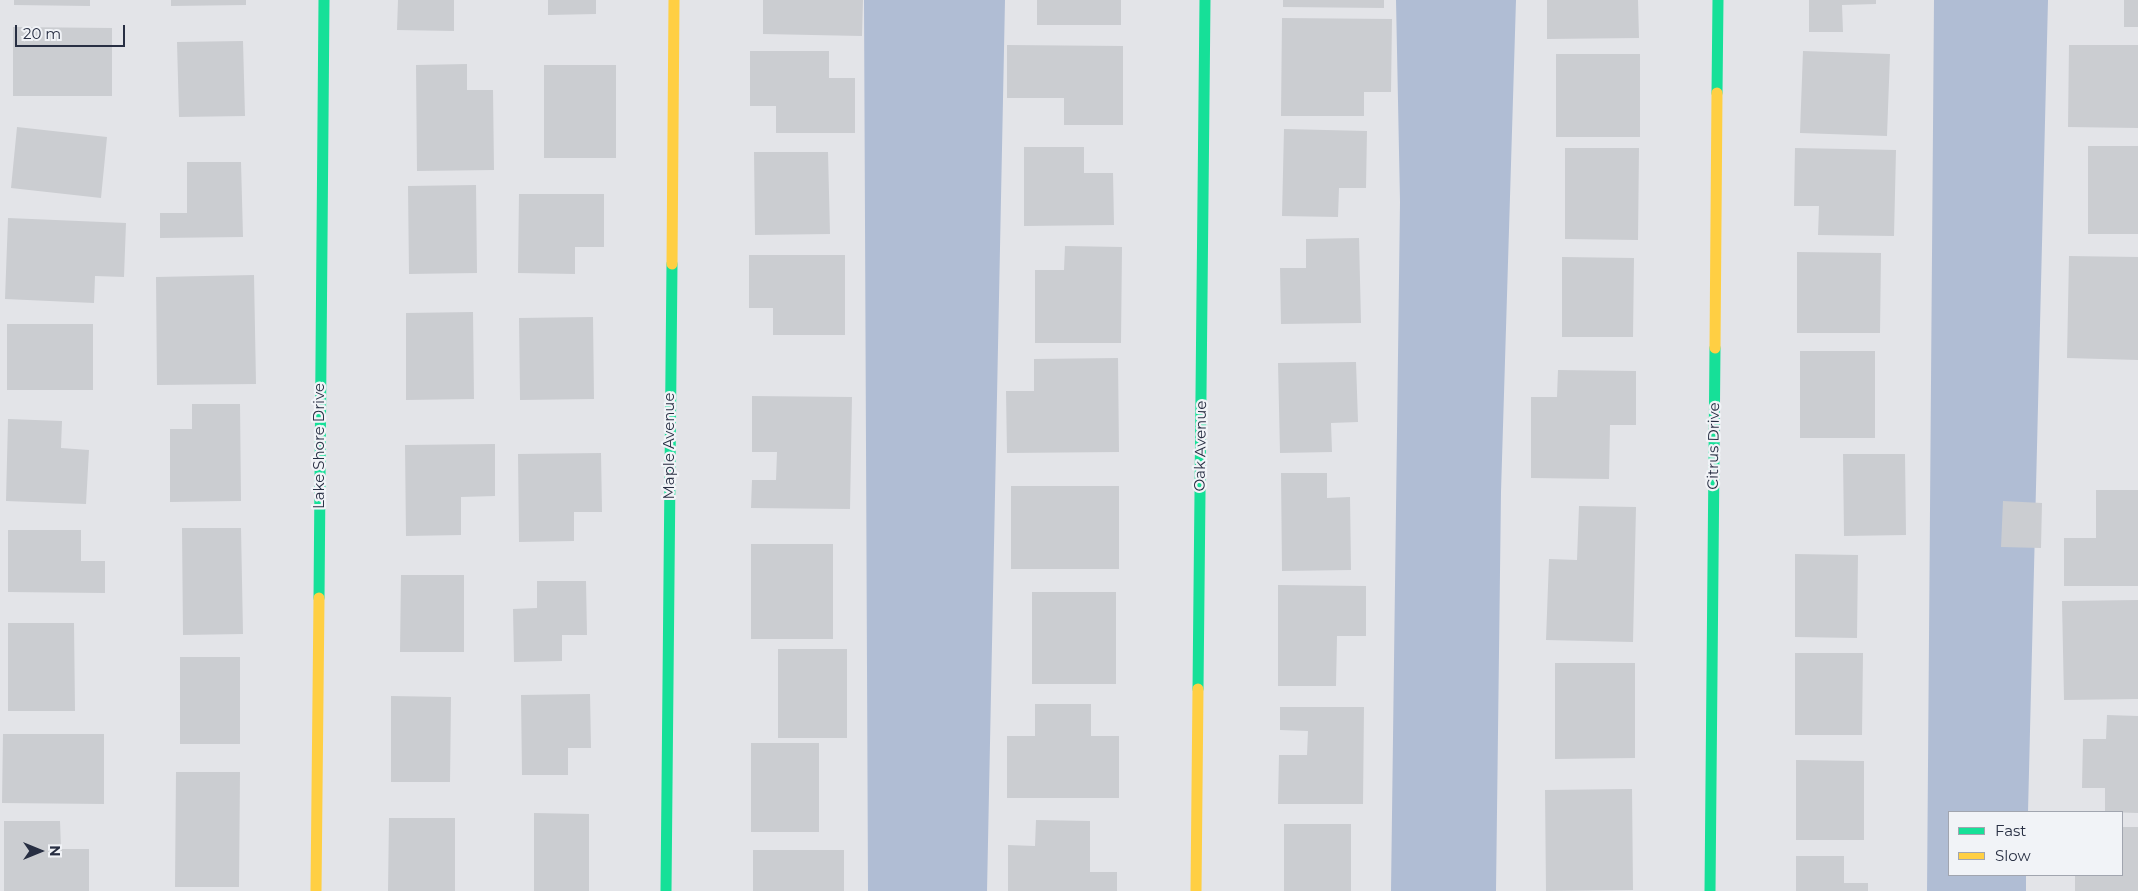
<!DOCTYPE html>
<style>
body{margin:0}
#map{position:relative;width:2138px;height:891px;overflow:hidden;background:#e3e4e8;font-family:Montserrat,sans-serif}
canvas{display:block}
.legend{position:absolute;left:1948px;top:811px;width:175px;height:65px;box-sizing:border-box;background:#f1f3f7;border:1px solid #a1a5af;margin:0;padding:6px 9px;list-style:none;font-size:15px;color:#282f43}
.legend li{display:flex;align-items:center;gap:10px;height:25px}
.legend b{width:25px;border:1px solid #a1a5af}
.north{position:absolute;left:15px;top:826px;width:50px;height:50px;-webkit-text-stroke:4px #f1f3f7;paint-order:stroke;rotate:90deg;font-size:14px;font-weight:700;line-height:20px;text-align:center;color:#282f43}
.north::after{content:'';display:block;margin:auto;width:18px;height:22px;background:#282f43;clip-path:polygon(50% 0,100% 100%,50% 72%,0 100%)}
.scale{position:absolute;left:15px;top:25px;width:110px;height:22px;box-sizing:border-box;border:2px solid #282f43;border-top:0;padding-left:6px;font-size:15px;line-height:18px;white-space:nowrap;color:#282f43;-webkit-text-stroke:4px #f1f3f7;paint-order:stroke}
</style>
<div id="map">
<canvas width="2138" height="891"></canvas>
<ul class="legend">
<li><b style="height:6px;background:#16e098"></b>Fast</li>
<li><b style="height:6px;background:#ffcf43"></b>Slow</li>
</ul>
<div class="north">N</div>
<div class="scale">20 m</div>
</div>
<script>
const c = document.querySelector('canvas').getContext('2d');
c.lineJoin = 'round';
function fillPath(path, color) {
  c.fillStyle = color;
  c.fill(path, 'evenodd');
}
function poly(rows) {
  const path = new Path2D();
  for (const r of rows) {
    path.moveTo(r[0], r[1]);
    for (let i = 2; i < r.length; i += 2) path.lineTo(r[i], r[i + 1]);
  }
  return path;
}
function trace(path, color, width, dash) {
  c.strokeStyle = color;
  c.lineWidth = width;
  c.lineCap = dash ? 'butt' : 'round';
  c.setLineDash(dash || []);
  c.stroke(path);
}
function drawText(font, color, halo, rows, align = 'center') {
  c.font = font + ' Montserrat,sans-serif';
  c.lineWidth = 4.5;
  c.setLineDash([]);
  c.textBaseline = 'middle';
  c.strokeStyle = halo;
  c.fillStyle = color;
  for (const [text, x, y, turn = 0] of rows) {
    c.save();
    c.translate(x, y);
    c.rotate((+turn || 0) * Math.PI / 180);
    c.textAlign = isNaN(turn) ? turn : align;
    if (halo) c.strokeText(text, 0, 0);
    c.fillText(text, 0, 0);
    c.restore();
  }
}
fillPath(poly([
 [864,0,1005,0,987,891,868,891],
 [1396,0,1516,0,1501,492,1496,891,1391,891,1400,202],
 [1934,0,2048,0,2028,812,1949,812,1949,875,2026,875,2026,891,1927,891]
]), '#b0bdd4');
fillPath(poly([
 [14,0,90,0,90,6,14,5],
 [171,0,246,0,246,5,171,6],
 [398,0,454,0,454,31,397,30],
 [548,0,596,0,596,14,548,15],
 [763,0,863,0,862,36,763,34],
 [1037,0,1121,0,1121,25,1037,25],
 [1283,0,1384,0,1384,8,1283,7],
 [1547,0,1638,0,1639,38,1547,39],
 [1809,0,1876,0,1876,4,1842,5,1843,32,1809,32],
 [2124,0,2138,0,2138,27,2124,27],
 [1282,18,1392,19,1391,92,1364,92,1364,116,1281,116],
 [13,27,112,28,112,96,13,96],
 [243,41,245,116,179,117,177,42],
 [1007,45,1123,46,1123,125,1064,125,1064,98,1007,98],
 [2069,45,2138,45,2138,128,2068,127],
 [750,51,829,51,829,78,855,78,855,133,776,133,776,106,750,106],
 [1803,51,1890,54,1887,136,1800,133],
 [1556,54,1640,54,1640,137,1556,137],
 [467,64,467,90,493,90,494,170,417,171,416,65],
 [544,65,616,65,616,158,544,158],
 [17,127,107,137,101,198,11,188],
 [1284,129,1367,131,1366,188,1339,188,1338,217,1282,216],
 [2088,146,2138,146,2138,234,2088,234],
 [1024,147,1084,147,1084,173,1113,173,1114,225,1024,226],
 [1565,148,1639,148,1638,240,1565,239],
 [1795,148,1896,150,1894,236,1818,235,1819,206,1794,206],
 [754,152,828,152,830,234,755,235],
 [187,162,241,162,243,237,160,238,160,213,187,213],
 [476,185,477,273,409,274,408,186],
 [519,194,604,194,604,247,575,247,575,274,518,273],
 [8,218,126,223,124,277,95,276,94,303,5,299],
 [1359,238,1361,323,1281,324,1280,268,1306,268,1306,239],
 [1065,246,1122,247,1121,343,1035,343,1035,270,1064,270],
 [1797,252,1881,253,1880,333,1797,333],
 [749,255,845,255,845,335,773,335,773,308,749,308],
 [2069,256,2138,257,2138,360,2067,358],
 [1562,257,1634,258,1633,337,1562,337],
 [254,275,256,384,157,385,156,277],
 [473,312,474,399,406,400,406,313],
 [593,317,594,399,520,400,519,318],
 [7,324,93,324,93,390,7,390],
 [1800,351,1875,351,1875,438,1800,438],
 [1118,358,1119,452,1007,453,1006,391,1034,391,1034,359],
 [1356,362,1358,422,1331,423,1332,452,1280,453,1278,363],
 [1558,370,1636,371,1636,425,1610,425,1609,479,1531,478,1531,397,1557,397],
 [752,396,852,397,850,509,751,508,752,480,776,480,777,452,752,452],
 [192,404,240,404,241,501,170,502,170,429,192,429],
 [8,419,62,421,61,448,89,450,86,504,6,501],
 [495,444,495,496,461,497,461,535,406,536,405,445],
 [601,453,602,512,574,512,574,541,519,542,518,454],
 [1843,454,1905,454,1906,535,1844,536],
 [1281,473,1327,473,1327,498,1350,497,1351,570,1282,571],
 [1011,486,1119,486,1119,569,1011,569],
 [2096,490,2138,490,2138,586,2064,586,2064,538,2096,538],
 [2003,501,2042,503,2041,548,2001,547],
 [1579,506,1636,507,1633,642,1546,640,1549,559,1577,560],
 [182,528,241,528,243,634,183,635],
 [8,530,81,530,81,561,105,561,105,593,8,592],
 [751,544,833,544,833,639,751,639],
 [1795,554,1858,555,1857,638,1795,637],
 [401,575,464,575,464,652,400,652],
 [537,581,586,581,587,635,562,635,562,661,514,662,513,609,537,608],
 [1278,585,1366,586,1366,636,1337,636,1336,686,1278,686],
 [1032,592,1116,592,1116,684,1032,684],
 [2138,600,2138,699,2064,700,2062,601],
 [8,623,74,623,75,711,8,711],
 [778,649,847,649,847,738,778,738],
 [1795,653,1863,653,1862,735,1795,735],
 [180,657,240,657,240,744,180,744],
 [1555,663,1635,663,1635,758,1555,759],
 [590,694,591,748,568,748,568,775,522,775,521,695],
 [391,696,451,697,450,782,391,782],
 [1035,704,1091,704,1091,736,1119,736,1119,798,1007,798,1007,736,1035,736],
 [1280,707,1364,707,1363,804,1278,804,1279,755,1307,755,1308,731,1280,730],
 [2107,715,2138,716,2138,813,2105,812,2105,788,2082,788,2083,739,2106,739],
 [3,734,104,734,104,804,2,803],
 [751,743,819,743,819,832,751,832],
 [1796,760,1864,761,1864,840,1796,840],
 [176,772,240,772,239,887,175,887],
 [1632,789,1633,890,1546,891,1545,790],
 [534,813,589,814,589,891,534,891],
 [389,818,455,818,455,891,388,891],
 [1036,820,1090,821,1090,872,1117,872,1117,891,1008,891,1008,845,1035,846],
 [4,821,60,821,61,849,89,849,89,891,4,891],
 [1284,824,1351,824,1351,891,1284,891],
 [2122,827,2138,827,2138,891,2075,891,2075,875,2122,875],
 [753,850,844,850,844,891,753,891],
 [1796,856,1844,856,1844,883,1868,883,1868,891,1796,891]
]), '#cbcdd1');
trace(poly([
 [1717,93,1718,0],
 [319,598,324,0],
 [1198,689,1205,0],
 [666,891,672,264],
 [1710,891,1715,348]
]), '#16e098', 11);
trace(poly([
 [672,264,674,0],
 [1715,348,1717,93],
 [316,891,319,598],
 [1196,891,1198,689]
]), '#ffcf43', 11);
drawText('15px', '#282f43', '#f1f3f7', [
 ["Lake Shore Drive",320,446,-90],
 ["Maple Avenue",670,446,-90],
 ["Oak Avenue",1201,446,-89],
 ["Citrus Drive",1714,446,-89]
]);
</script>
